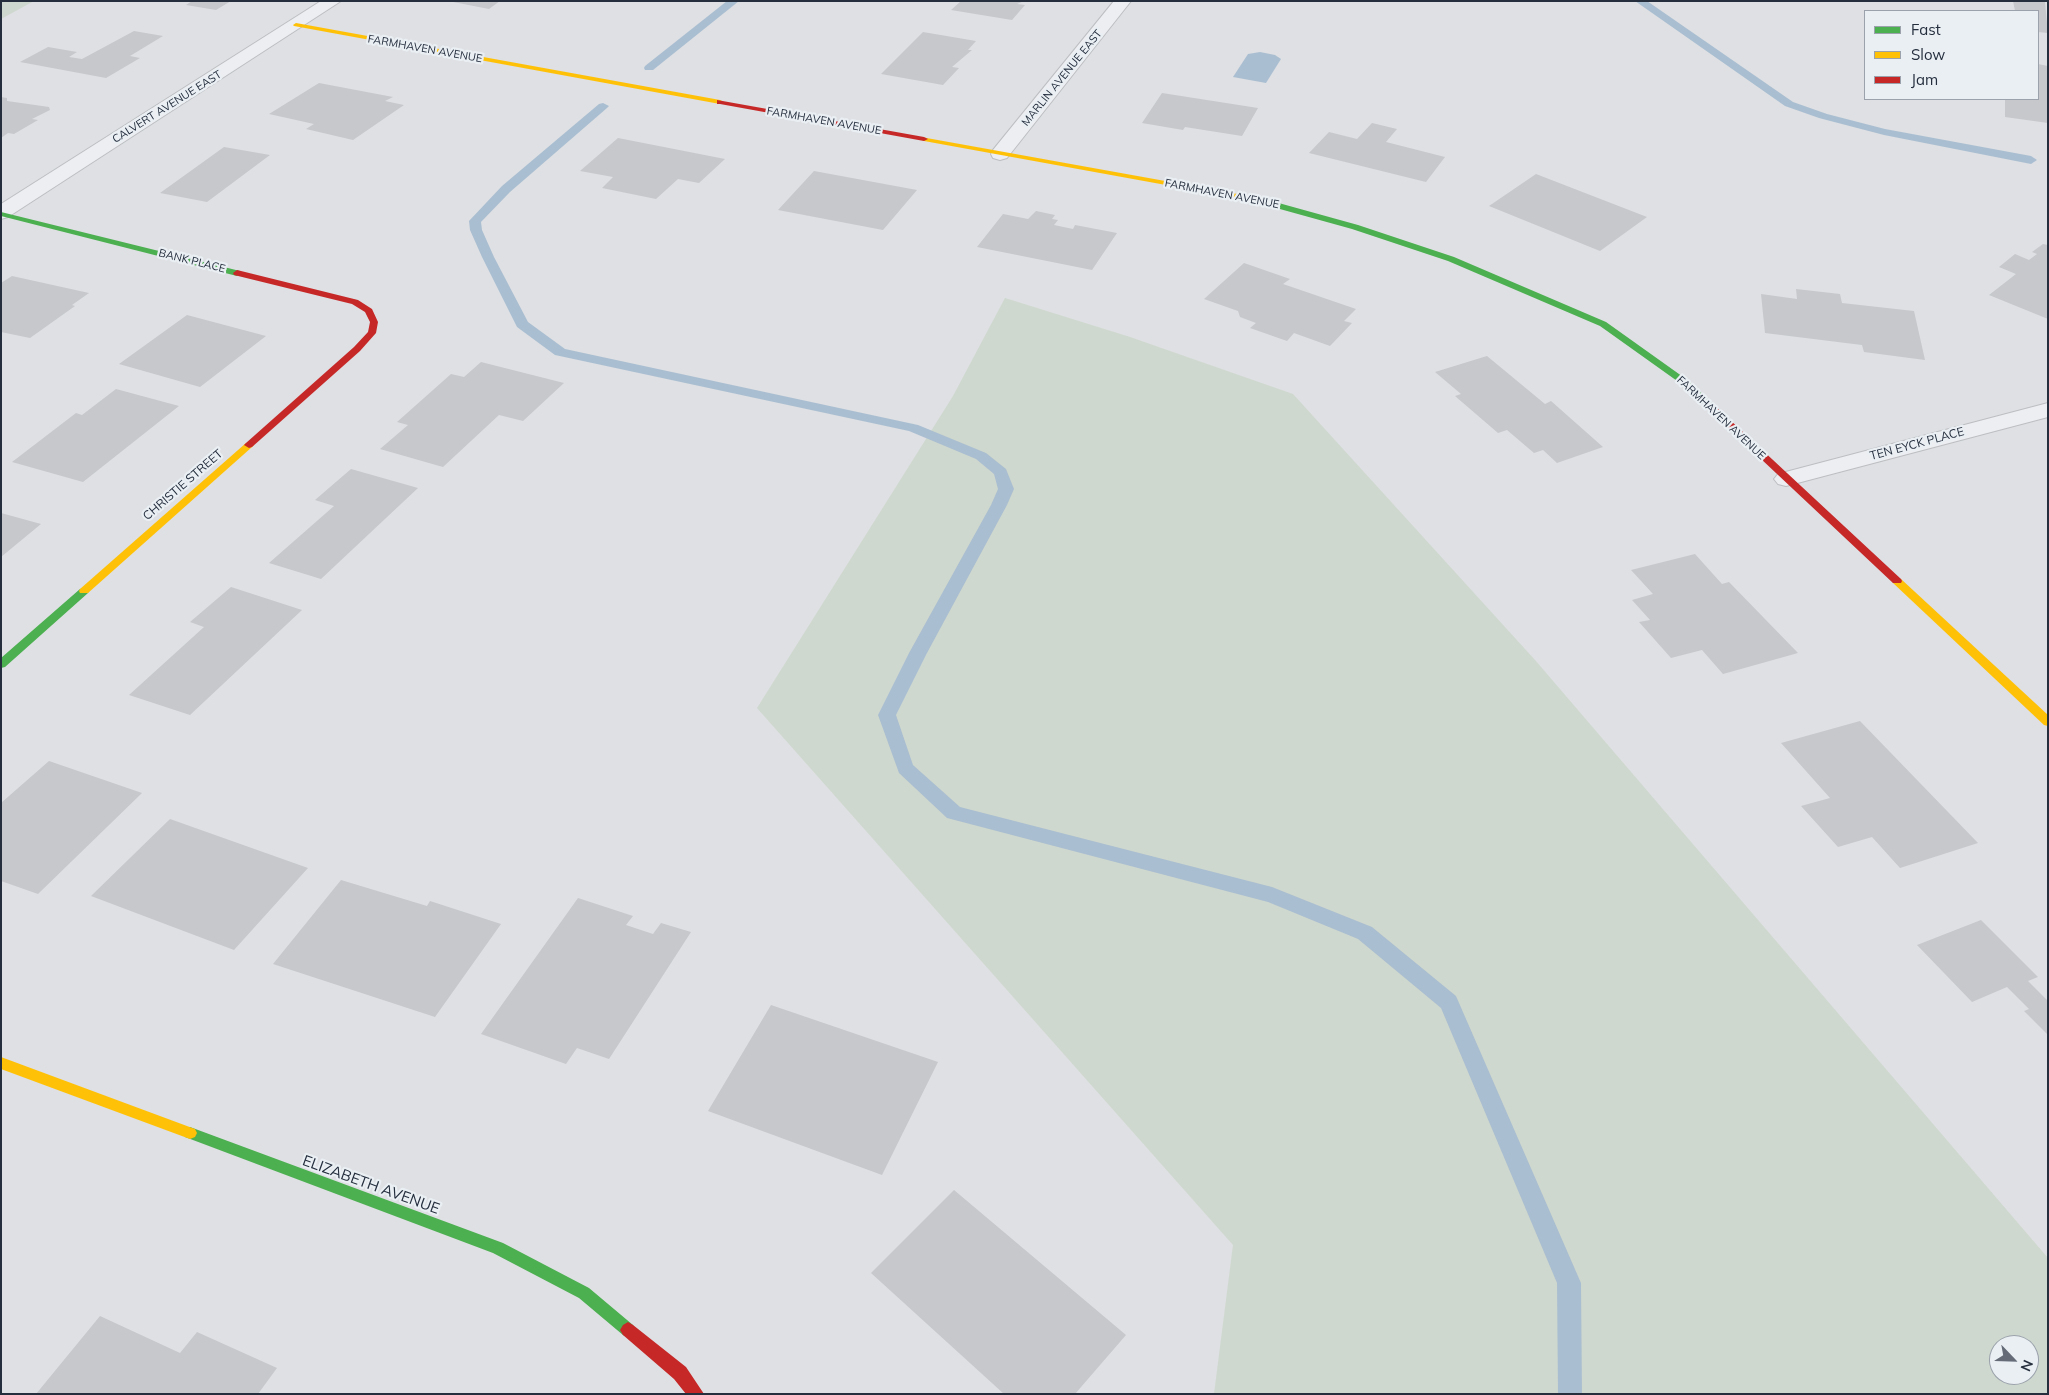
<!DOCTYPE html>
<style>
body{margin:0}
#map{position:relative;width:2049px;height:1395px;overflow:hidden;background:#dee0e3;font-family:Mulish,sans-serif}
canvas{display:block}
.frame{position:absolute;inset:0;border:2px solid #242e3d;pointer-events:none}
.legend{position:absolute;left:1864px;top:10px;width:175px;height:90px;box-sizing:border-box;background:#eaeff4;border:1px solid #9ba2ab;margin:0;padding:6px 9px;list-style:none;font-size:15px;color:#242e3d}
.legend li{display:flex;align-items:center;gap:10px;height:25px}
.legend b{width:25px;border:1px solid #9ba2ab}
.north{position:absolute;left:1989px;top:1335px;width:50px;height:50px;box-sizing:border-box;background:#eaeff4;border:1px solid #9ba2ab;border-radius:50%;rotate:114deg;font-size:14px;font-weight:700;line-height:20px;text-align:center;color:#242e3d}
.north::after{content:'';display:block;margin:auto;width:18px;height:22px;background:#656c77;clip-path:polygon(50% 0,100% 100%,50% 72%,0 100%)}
</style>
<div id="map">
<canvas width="2049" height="1395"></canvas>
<div class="frame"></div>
<ul class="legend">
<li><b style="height:6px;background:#4caf50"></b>Fast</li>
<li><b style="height:6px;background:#ffc107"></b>Slow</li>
<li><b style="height:6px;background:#c62828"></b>Jam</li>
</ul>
<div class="north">N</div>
</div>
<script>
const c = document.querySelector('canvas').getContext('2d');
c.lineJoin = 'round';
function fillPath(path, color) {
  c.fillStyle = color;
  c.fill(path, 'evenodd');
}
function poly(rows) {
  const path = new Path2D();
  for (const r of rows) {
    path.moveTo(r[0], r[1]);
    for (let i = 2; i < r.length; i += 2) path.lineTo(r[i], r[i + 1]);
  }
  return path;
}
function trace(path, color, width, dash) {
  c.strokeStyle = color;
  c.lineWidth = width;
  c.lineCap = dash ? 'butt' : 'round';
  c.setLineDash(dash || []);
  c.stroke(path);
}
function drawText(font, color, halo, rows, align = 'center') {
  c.font = font + ' Mulish,sans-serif';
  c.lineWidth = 4.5;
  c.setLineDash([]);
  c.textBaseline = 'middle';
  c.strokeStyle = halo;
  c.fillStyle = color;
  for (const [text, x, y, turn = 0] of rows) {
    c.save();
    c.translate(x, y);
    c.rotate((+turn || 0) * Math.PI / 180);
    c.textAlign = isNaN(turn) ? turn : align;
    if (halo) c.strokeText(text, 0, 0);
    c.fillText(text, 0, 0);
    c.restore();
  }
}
fillPath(poly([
 [1,1,34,1,1,19],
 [1005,298,1130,337,1293,394,1535,660,2048,1258,2048,1394,1214,1394,1233,1245,757,708,953,396],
 [1999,1345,2029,1345,2029,1375,1999,1375]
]), '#cfd8ce');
fillPath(poly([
 [1260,52,1275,55,1281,59,1266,83,1233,77,1248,54]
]), '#aabed1');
fillPath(poly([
 [727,1,739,1,653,70,645,70,644,68,645,66,727,1],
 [1635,1,1647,1,1793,102,1827,114,1885,129,2031,156,2037,160,2031,164,1884,135,1819,118,1785,106,1635,1],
 [603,103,609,106,607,108,510,192,481,222,482,230,494,257,528,322,565,349,918,425,986,453,1006,469,1014,489,1007,505,927,653,896,715,913,765,960,807,1272,887,1372,927,1456,996,1581,1283,1582,1394,1558,1394,1557,1283,1441,1008,1358,939,1268,902,947,818,899,773,878,715,909,653,991,505,998,489,994,474,976,459,909,431,555,355,517,327,482,257,470,230,469,221,502,186,599,104,603,103]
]), '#aabed1');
fillPath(poly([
 [192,1,231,1,216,10,186,5],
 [448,1,500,1,489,9],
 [961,1,1024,1,1017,4,1025,5,1012,20,951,10],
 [2013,1,2045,2,2048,33,2038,32,2038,11,2015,11],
 [134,31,163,36,130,56,140,58,106,78,20,62,48,47,77,52,69,57,82,59],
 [923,32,976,41,968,50,972,50,952,67,959,68,943,85,881,74],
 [2038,64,2048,66,2048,123,2005,117,2005,99,2038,99],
 [319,83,393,97,385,101,404,105,353,140,306,129,314,124,269,114],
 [1162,93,1258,108,1242,136,1185,127,1183,130,1142,123],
 [1,97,7,98,7,101,49,107,50,110,32,119,38,120,14,134,8,133,1,138],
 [1372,123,1397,129,1386,142,1445,157,1426,182,1309,153,1329,132,1357,139],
 [618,138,725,159,699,183,678,179,656,199,602,188,613,177,580,171],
 [224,147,270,155,207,202,160,193],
 [814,171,917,190,883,230,778,210],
 [1536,174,1647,217,1600,251,1489,206],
 [1036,211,1055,215,1052,219,1058,220,1054,225,1073,229,1075,225,1117,233,1092,270,977,247,1003,214,1028,219],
 [2043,244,2048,245,2048,319,1989,295,2016,274,1999,267,2015,254,2029,260,2037,254,2032,252],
 [1244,263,1290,279,1283,284,1356,309,1344,321,1352,323,1330,346,1294,333,1287,341,1250,328,1256,323,1240,317,1238,311,1204,299],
 [12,276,89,293,72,305,75,306,30,338,1,332,1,283],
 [1796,289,1840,294,1842,303,1914,311,1925,360,1864,352,1862,345,1765,333,1761,294,1797,299],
 [187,315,266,336,200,387,119,364],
 [1487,356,1545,404,1551,401,1603,447,1557,463,1543,450,1534,453,1507,430,1498,433,1455,396,1461,394,1435,372],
 [481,362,564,383,523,421,499,415,443,467,380,449,408,425,397,422,451,374,464,377],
 [116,389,179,406,83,482,12,462,76,413,82,415],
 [351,469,418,488,321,579,269,563,334,506,315,500],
 [1,513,41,524,1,557],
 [1695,554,1722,584,1729,582,1798,653,1723,674,1702,650,1671,658,1639,622,1650,620,1632,600,1653,594,1631,570],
 [231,587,302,610,190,715,129,695,204,627,190,622],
 [1860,721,1978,843,1900,868,1872,837,1838,847,1801,806,1830,798,1781,743],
 [49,761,142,793,38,894,1,881,1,803],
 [170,819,308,868,234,950,91,896],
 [341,880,427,906,430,901,501,924,435,1017,273,964],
 [578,898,633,916,626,925,653,934,661,923,691,932,609,1059,577,1048,566,1064,481,1034],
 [1981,920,2038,977,2028,981,2048,1001,2048,1035,2024,1011,2029,1009,2007,987,1972,1002,1917,945],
 [771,1005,938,1062,882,1175,708,1111],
 [954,1190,1126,1335,1075,1394,1004,1394,871,1273],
 [100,1316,180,1353,197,1332,277,1368,258,1394,36,1394]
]), '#c6c8cb');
const street = poly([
 [321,1,341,1,8,217,1,219,1,204,321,1],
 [1114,1,1131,1,1007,158,1000,160,993,158,991,154,993,150,1114,1],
 [2048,403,2048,417,1786,486,1778,484,1774,479,1778,474,2048,403]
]);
trace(street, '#bcbec1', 2);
fillPath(street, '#edeef1');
fillPath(poly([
 [1251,197,1257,197,1358,225,1454,257,1606,322,1686,379,1718,409,1713,412,1710,411,1680,383,1600,326,1448,261,1352,229,1251,201,1251,197],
 [1,212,240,271,241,273,237,276,1,216,1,212],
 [84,588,89,591,88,593,5,667,1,668,1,658,80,589,84,588],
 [190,1127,503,1243,589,1288,633,1325,636,1330,633,1335,628,1338,623,1335,579,1298,493,1253,185,1137,183,1133,185,1129,190,1127]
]), '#4caf50');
fillPath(poly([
 [296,23,720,100,724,102,720,104,294,26,293,25,296,23],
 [921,137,1254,197,1258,199,1254,201,924,141,920,139,921,137],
 [249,442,254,445,252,447,88,593,80,593,79,591,80,589,246,443,249,442],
 [1897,578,1901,579,2048,715,2048,726,2044,725,1893,583,1892,581,1893,579,1897,578],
 [1,1057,195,1129,197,1133,195,1137,190,1139,1,1069,1,1057]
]), '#ffc107');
fillPath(poly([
 [717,100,924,137,928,139,924,141,720,104,717,104,717,100],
 [237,270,358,300,372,309,378,322,376,333,360,351,252,447,249,448,244,445,246,443,354,347,368,332,370,322,365,312,352,304,234,275,233,273,237,270],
 [1713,406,1716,407,1901,579,1902,581,1901,583,1893,583,1710,411,1708,409,1713,406],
 [628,1322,633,1325,686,1367,704,1394,686,1394,674,1379,623,1335,620,1330,623,1325,628,1322]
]), '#c62828');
drawText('11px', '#242e3d', '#eaeff4', [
 ["FARMHAVEN AVENUE",425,49,10],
 ["MARLIN AVENUE EAST",1062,78,-51],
 ["CALVERT AVENUE EAST",167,107,-32],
 ["FARMHAVEN AVENUE",824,121,10],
 ["FARMHAVEN AVENUE",1222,194,11],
 ["BANK PLACE",192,261,14],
 ["FARMHAVEN AVENUE",1721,418,43]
]);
drawText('12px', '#242e3d', '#eaeff4', [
 ["TEN EYCK PLACE",1917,444,-15],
 ["CHRISTIE STREET",183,485,-41]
]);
drawText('15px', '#242e3d', '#eaeff4', [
 ["ELIZABETH AVENUE",371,1185,20]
]);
</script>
